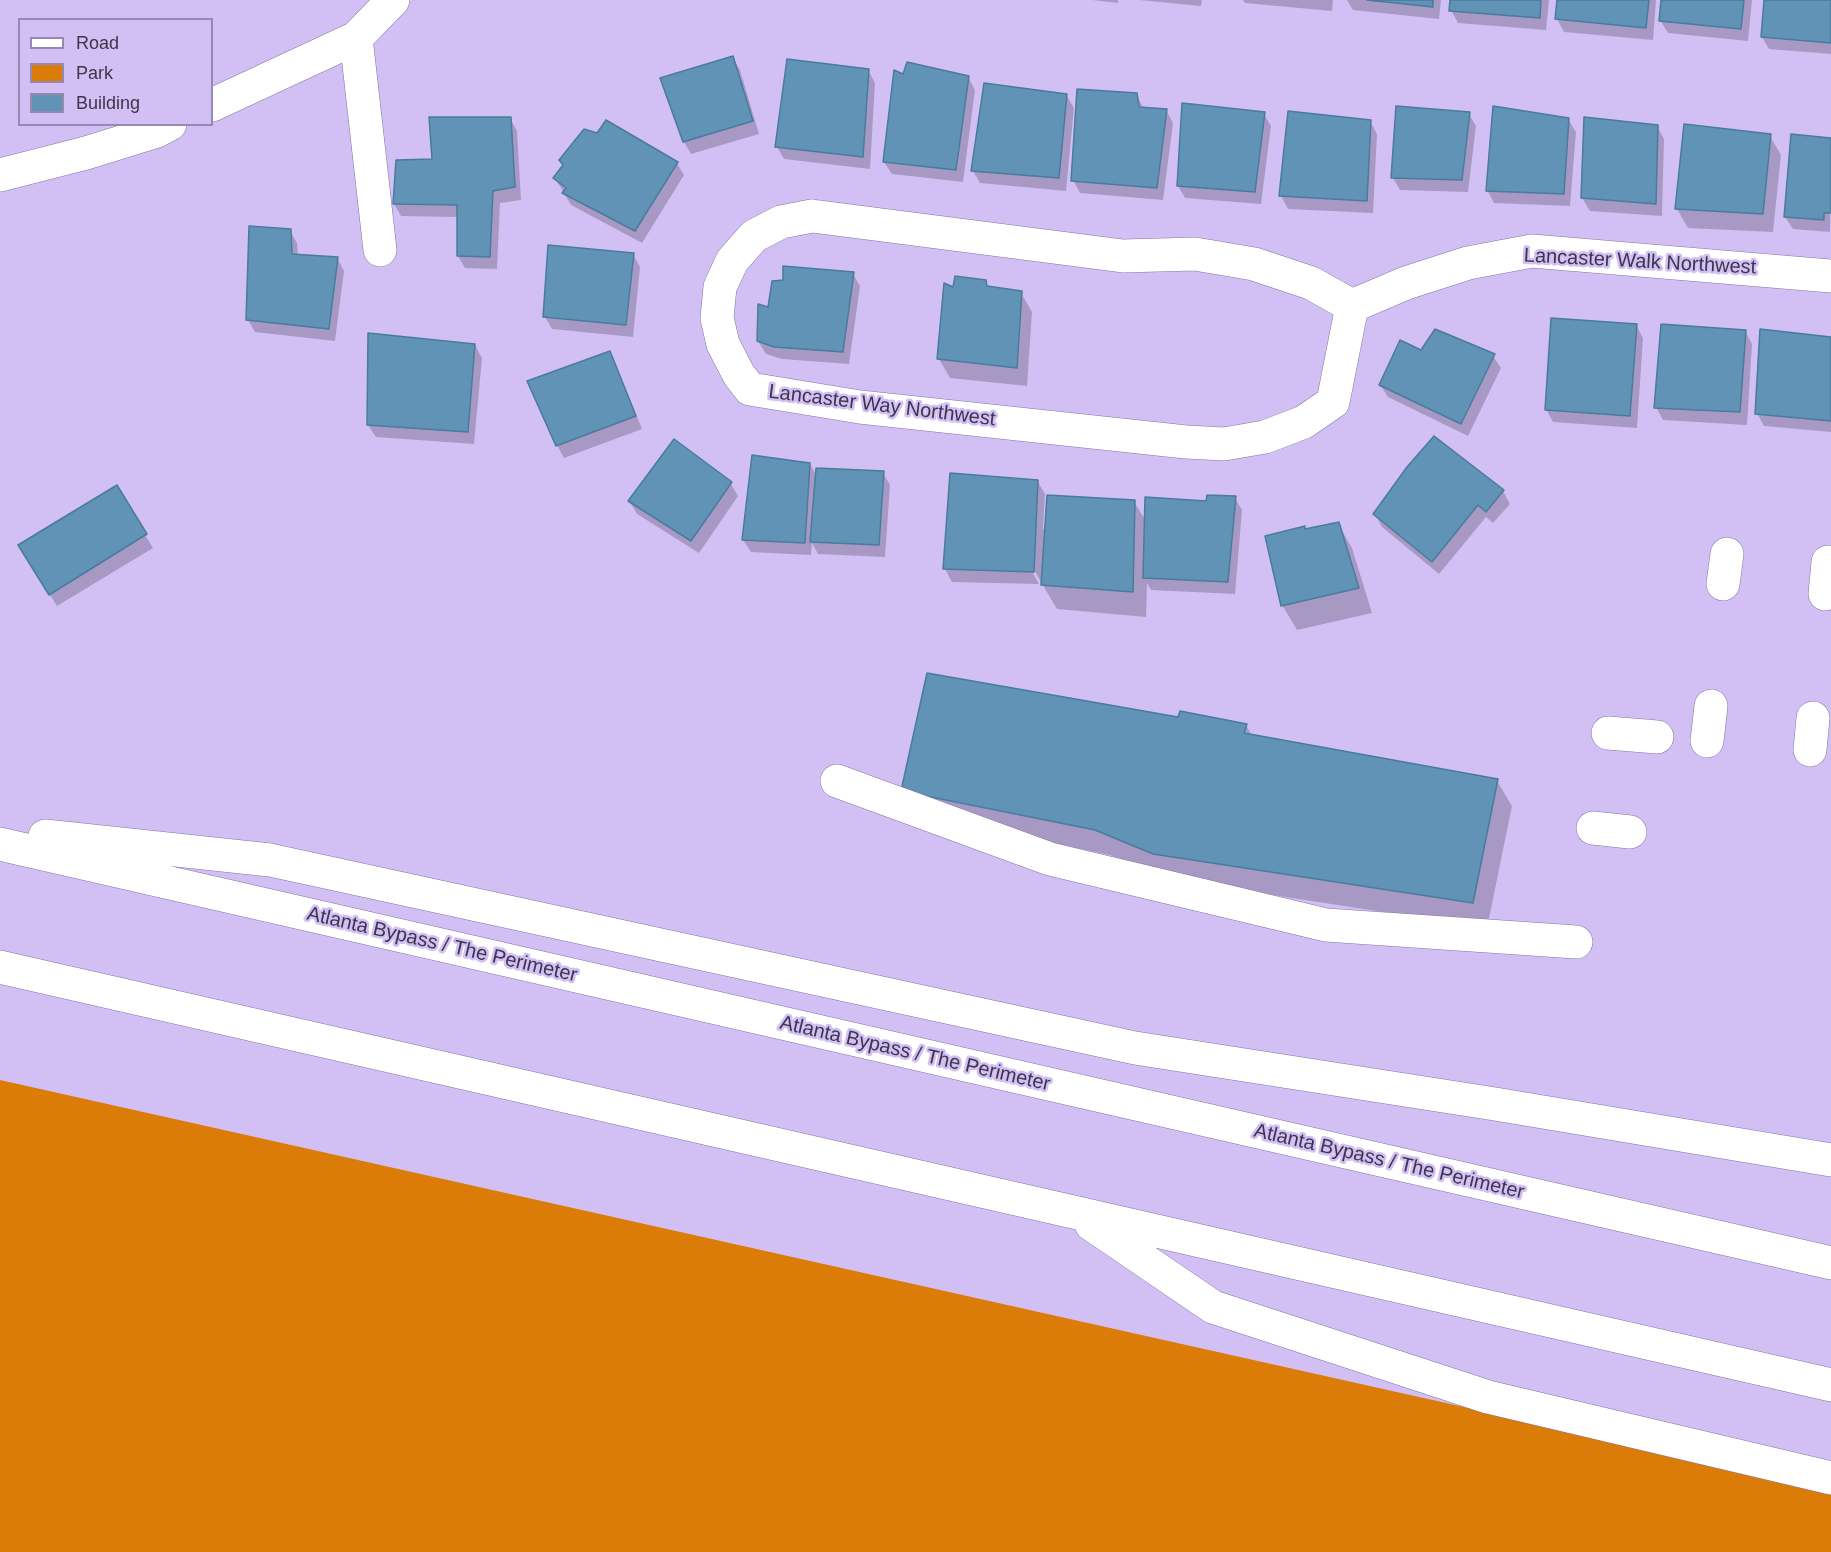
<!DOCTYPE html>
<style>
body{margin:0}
#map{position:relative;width:1831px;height:1552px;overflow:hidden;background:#d2c0f5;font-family:Helvetica,sans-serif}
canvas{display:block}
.legend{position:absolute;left:18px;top:18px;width:195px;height:108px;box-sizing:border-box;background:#d2c0f5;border:2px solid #9688b1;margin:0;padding:8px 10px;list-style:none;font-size:18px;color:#3d354b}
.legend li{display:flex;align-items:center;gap:12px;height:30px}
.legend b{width:30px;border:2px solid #9688b1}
</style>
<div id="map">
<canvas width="1831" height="1552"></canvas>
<ul class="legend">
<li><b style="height:8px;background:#fff"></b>Road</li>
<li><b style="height:16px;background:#dc7c08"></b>Park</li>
<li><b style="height:16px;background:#6193b6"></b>Building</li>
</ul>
</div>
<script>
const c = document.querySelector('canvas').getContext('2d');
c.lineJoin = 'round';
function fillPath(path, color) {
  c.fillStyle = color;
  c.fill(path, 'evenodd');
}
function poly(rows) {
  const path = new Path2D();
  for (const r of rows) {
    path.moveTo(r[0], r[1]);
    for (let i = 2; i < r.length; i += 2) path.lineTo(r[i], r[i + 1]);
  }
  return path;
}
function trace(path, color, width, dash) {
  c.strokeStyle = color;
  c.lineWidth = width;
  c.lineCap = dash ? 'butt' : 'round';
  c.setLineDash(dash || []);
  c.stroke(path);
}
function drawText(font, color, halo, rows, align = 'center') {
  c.font = font + ' Helvetica,sans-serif';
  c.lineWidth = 5;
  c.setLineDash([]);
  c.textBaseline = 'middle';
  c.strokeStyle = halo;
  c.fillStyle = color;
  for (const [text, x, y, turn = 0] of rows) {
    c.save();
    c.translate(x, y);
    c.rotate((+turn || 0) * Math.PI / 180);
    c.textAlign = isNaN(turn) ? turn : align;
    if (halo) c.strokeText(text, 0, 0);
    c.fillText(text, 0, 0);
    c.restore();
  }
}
fillPath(poly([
 [0,1080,1831,1489,1831,1552,0,1552]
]), '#dc7c08');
fillPath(poly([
 [1092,0,1118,0,1118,3],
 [1139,0,1202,0,1201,6],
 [1243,0,1333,0,1332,11,1245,3],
 [1347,0,1441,0,1439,19,1353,10],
 [1452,0,1549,0,1546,30,1458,23,1451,10],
 [1559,0,1656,0,1653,40,1564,32,1557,19],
 [1662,0,1752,0,1748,41,1668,33,1660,20],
 [1765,0,1831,0,1831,54,1769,49,1762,37],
 [733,58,740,70,759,134,691,154,684,142,662,79],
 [868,70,875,83,870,169,784,159,777,147],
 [904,76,968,77,975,90,963,182,892,174,884,162],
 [1136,94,1144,109,1166,110,1173,123,1163,200,1080,193,1073,180],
 [1067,96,1074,108,1066,191,980,183,973,171],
 [1264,114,1271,126,1261,204,1185,198,1178,186],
 [1469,114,1476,126,1468,192,1400,190,1393,178],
 [510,118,517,131,521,200,500,203,497,269,465,268,458,256,458,217,401,216,394,204,434,161],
 [1568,119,1576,132,1570,206,1494,203,1487,190],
 [1370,121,1377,134,1373,213,1288,209,1281,196],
 [1657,126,1664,139,1662,216,1590,211,1582,198],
 [1770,136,1781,155,1773,232,1688,228,1677,209],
 [1831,139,1830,232,1793,229,1785,217],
 [677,163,684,175,642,243,571,205,555,178],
 [290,231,297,243,298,256,337,258,344,271,335,341,255,332,248,320],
 [633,254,640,267,633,337,552,329,545,317],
 [853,274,860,286,849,364,782,359,766,354,758,341,770,308],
 [985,281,989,288,1021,293,1032,312,1027,386,950,378,939,359,954,289],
 [1636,325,1643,338,1637,428,1553,422,1546,409],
 [1745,331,1752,344,1747,425,1663,420,1656,407],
 [1831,338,1831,432,1764,426,1757,413],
 [475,345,482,358,474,444,376,437,368,425],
 [1421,352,1493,356,1501,368,1468,436,1388,397,1380,385],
 [609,353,616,365,642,429,564,458,557,445],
 [674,441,731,484,738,496,699,553,637,514,630,502],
 [810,464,817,477,883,473,890,485,885,557,818,554,812,543,811,555,751,552,743,540],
 [1038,482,1045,494,1043,529,1134,502,1146,521,1208,503,1235,498,1242,510,1235,594,1151,590,1147,583,1146,617,1057,609,1031,565,1029,566,1039,584,952,582,945,569],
 [116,487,153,548,57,606,27,558],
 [1503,491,1510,504,1493,523,1486,517,1439,574,1382,527,1375,514],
 [1338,524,1352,548,1372,613,1297,630,1282,605,1305,530],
 [1179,719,1246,725,1252,736,1497,781,1512,806,1487,928,1168,879,1110,855,917,815,902,790]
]), '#0003');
const building = poly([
 [1367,0,1433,0,1433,7,1367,0],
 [1450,0,1541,0,1540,18,1449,11,1450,0],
 [1557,0,1649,0,1646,28,1555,19,1557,0],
 [1661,0,1744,0,1741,29,1659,21,1661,0],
 [1764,0,1831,0,1831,43,1761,37,1764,0],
 [733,56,753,121,683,142,660,78,733,56],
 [787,59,869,69,863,157,775,147,787,59],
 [907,62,969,76,956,170,883,162,894,70,903,74,907,62],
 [984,83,1067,94,1059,178,971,171,984,83],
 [1077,89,1137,93,1139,107,1167,109,1157,188,1071,181,1077,89],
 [1182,103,1265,112,1255,192,1177,186,1182,103],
 [1396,106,1470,112,1462,180,1391,178,1396,106],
 [1493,106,1569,118,1564,194,1486,191,1493,106],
 [1288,111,1371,120,1367,201,1279,196,1288,111],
 [429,117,511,117,515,187,493,191,490,257,457,256,457,205,393,204,396,160,432,159,429,117],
 [1584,117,1658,125,1656,204,1581,198,1584,117],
 [606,120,678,162,635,231,562,193,566,188,553,178,563,165,559,160,584,129,597,133,606,120],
 [1684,124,1771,134,1763,214,1675,209,1684,124],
 [1791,134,1831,138,1831,213,1824,213,1824,220,1784,217,1791,134],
 [249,226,291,229,292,254,338,257,329,329,246,320,249,226],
 [548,245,634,253,626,325,543,317,548,245],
 [783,266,854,272,843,352,774,347,757,341,758,304,768,307,772,281,783,280,783,266],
 [955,276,986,280,987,286,1022,291,1017,368,937,359,944,283,953,287,955,276],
 [1551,318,1637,324,1630,416,1545,410,1551,318],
 [1661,324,1746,330,1740,412,1654,408,1661,324],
 [1435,329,1495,354,1461,424,1379,385,1400,340,1421,350,1435,329],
 [1760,329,1831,337,1831,421,1755,414,1760,329],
 [368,333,475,344,468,432,367,425,368,333],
 [610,351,636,416,556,446,527,381,610,351],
 [1434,436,1504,490,1486,512,1478,505,1432,562,1373,514,1407,467,1434,436],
 [674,439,732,482,691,541,628,501,674,439],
 [752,455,810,463,805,543,742,540,752,455],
 [816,468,884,471,879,545,810,542,816,468],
 [950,473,1038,480,1034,572,943,569,950,473],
 [117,485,147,534,49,595,18,545,117,485],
 [1047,495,1135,500,1133,592,1041,585,1047,495],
 [1207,495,1236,496,1228,582,1143,578,1145,497,1206,501,1207,495],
 [1339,522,1359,588,1281,606,1265,536,1305,526,1305,529,1339,522],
 [927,673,1178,717,1180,711,1247,724,1244,733,1498,779,1473,903,1153,854,1095,830,901,791,927,673]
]);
fillPath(building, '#6193b6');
trace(building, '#497b9d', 1.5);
const minor = poly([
 [356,38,380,250],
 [212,105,356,38,393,0],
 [0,175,86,153,157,131,170,124],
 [812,216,1123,256,1195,254,1254,264,1311,283,1352,306,1333,402,1304,422,1265,437,1224,444,1186,442,860,407,750,389,739,375,723,344,717,318,720,287,732,261,754,236,781,222,812,216],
 [1352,306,1406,283,1468,263,1532,251,1831,276],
 [1723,584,1727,554],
 [1825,594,1828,562],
 [1608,733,1657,737],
 [1707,741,1711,706],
 [1810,750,1813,718],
 [837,781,1050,859,1326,925,1576,942],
 [1593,828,1630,832]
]);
const highway = poly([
 [45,836,270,860,1135,1048,1495,1104,1831,1160],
 [0,844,1831,1263],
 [0,967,1831,1385],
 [1091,1224,1213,1307,1488,1397,1831,1478]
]);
trace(minor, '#8574a5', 34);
trace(highway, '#8574a5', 34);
trace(minor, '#fff', 33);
trace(highway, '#fff', 33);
drawText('20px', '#3d354b', '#d2c0f5', [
 ["Lancaster Walk Northwest",1640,262,3],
 ["Lancaster Way Northwest",882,406,7],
 ["Atlanta Bypass / The Perimeter",442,945,13],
 ["Atlanta Bypass / The Perimeter",915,1054,13],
 ["Atlanta Bypass / The Perimeter",1389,1162,13]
]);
</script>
